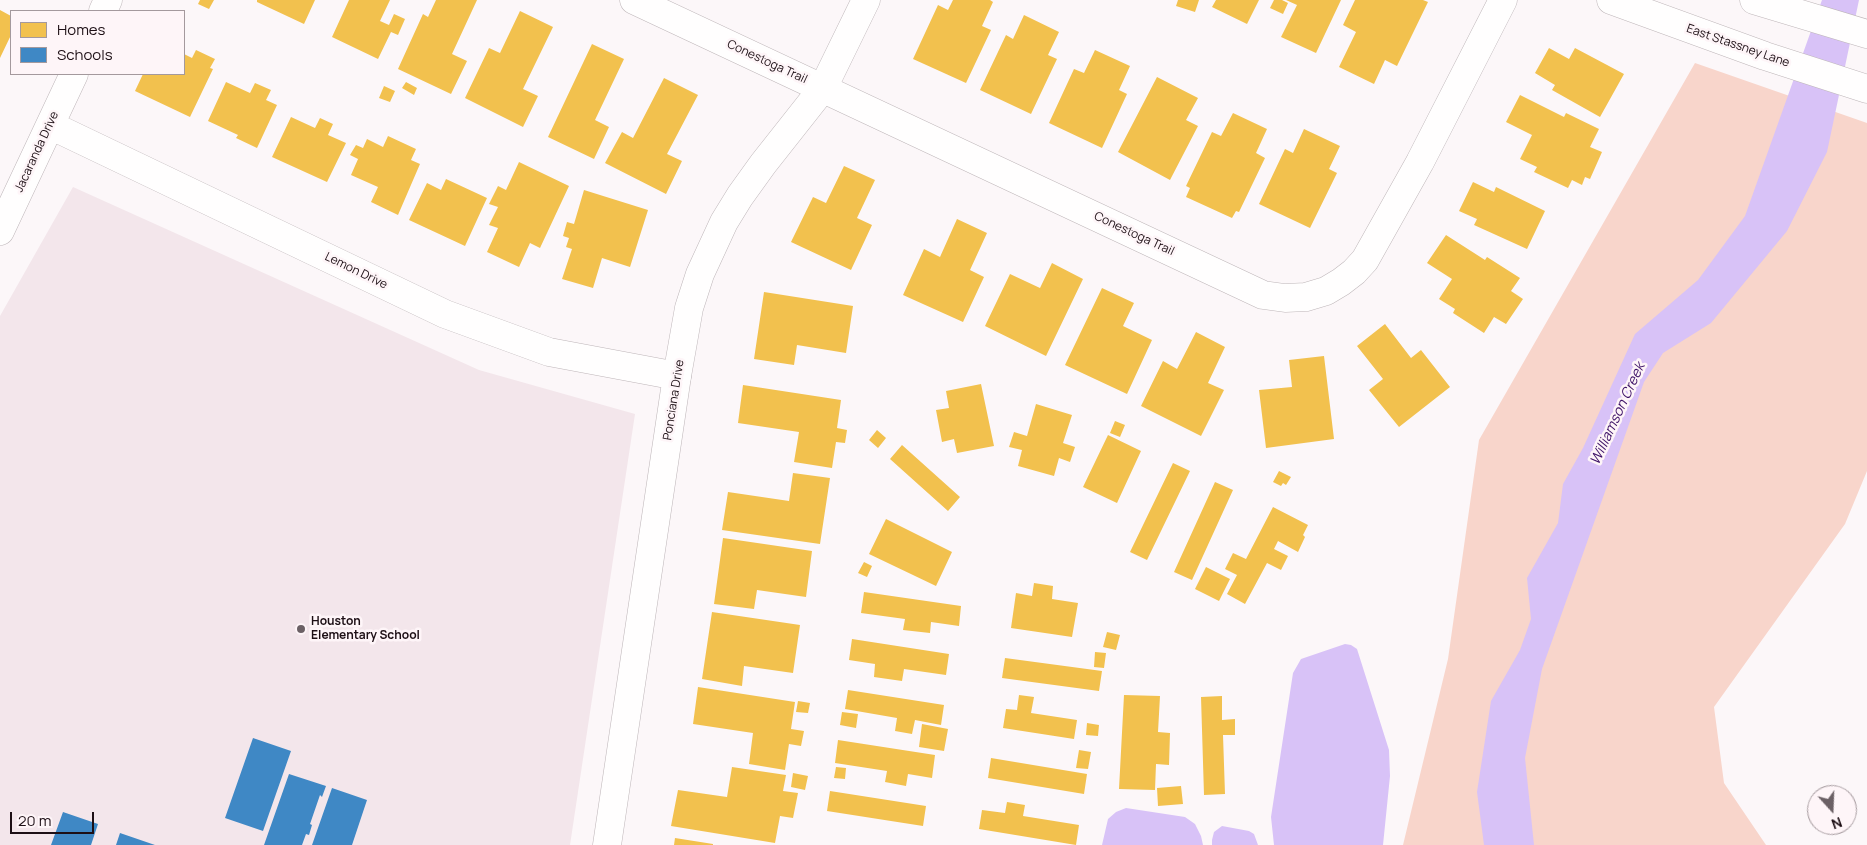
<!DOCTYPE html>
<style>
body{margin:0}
#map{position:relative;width:1867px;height:845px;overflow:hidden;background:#fcf7f9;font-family:Manrope,sans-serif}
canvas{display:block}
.legend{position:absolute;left:10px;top:10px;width:175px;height:65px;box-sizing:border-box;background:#fef5f8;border:1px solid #a4999d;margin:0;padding:6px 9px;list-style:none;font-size:15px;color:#1d0f15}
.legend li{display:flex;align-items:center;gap:10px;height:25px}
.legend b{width:25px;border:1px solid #a4999d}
.north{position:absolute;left:1807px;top:785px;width:50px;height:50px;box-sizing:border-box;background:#fef5f8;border:1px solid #a4999d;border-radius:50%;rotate:160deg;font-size:14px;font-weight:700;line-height:20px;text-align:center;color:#1d0f15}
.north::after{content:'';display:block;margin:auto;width:18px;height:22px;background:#6b6065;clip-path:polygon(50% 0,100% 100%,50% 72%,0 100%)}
.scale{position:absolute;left:10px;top:812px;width:84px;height:22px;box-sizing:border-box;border:2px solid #1d0f15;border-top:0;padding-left:6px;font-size:15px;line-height:18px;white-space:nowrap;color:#1d0f15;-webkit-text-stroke:4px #fef5f8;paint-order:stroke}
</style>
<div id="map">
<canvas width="1867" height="845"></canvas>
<ul class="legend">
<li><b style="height:14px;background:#f2c14e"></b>Homes</li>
<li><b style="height:14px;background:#3f88c5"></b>Schools</li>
</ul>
<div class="north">N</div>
<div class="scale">20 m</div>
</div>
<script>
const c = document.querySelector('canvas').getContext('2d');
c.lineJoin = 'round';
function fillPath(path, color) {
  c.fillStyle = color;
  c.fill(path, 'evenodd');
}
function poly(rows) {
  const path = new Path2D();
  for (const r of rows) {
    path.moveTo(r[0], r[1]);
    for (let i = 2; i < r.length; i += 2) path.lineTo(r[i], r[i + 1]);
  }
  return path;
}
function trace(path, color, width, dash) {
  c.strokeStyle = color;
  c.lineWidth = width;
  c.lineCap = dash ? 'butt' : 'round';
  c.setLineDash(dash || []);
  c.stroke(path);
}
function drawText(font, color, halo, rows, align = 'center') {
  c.font = font + ' Manrope,sans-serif';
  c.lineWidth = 5;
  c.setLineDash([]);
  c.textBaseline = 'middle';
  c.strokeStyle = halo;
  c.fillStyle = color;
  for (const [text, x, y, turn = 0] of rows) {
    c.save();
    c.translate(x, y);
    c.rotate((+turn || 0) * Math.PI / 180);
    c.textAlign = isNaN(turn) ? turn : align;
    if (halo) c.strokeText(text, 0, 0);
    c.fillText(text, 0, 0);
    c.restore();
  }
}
fillPath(poly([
 [73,187,479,370,635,414,570,845,0,845,0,316]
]), '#f3e6eb');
fillPath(poly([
 [1695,63,1867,123,1867,471,1845,524,1714,707,1724,783,1766,845,1403,845,1448,659,1479,440]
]), '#f8d5cb');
fillPath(poly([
 [1822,0,1859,0,1827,152,1787,231,1711,323,1663,353,1644,382,1542,669,1525,758,1534,845,1484,845,1477,792,1491,701,1520,650,1531,619,1527,578,1558,523,1563,484,1583,448,1635,334,1698,280,1745,216],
 [1345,644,1351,645,1357,649,1389,750,1390,776,1383,845,1274,845,1271,817,1293,673,1301,659],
 [1126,808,1185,817,1195,824,1201,836,1203,845,1102,845,1108,819,1116,812],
 [1222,826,1249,831,1254,834,1258,845,1212,845,1212,840,1214,832]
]), '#d8c2f7');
fillPath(poly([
 [200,0,214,0,209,9,198,4],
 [257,0,315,0,304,24,257,2],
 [349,0,390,0,380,21,389,25,394,14,405,19,398,35,391,32,378,59,332,37],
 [436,0,477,0,452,54,467,61,451,94,398,69,423,14,428,17],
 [953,0,990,0,993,2,982,26,991,30,966,83,913,59,938,5,948,10],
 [1178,0,1199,0,1195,12,1176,6],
 [1216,0,1259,0,1247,24,1212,7],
 [1274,0,1282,0,1288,3,1283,14,1270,8],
 [1286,0,1341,0,1316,53,1281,37,1297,5],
 [1355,0,1423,0,1428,2,1397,66,1385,60,1374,84,1339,67,1356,32,1343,25],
 [0,10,11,16,11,35,0,58],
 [520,11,553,27,523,89,538,96,523,127,465,98,489,48,500,53],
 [1024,15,1059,32,1048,55,1057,59,1031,114,980,90,1006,35,1013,39],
 [592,44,624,59,595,120,609,127,594,159,548,137],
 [1549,48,1569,59,1575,48,1624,74,1600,117,1552,90,1555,85,1535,73],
 [196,50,215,59,210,68,213,69,190,117,135,91,143,74,184,74,184,54,192,58],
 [1095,50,1130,66,1119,90,1127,94,1102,148,1049,123,1074,69,1084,73],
 [1157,77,1198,98,1186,120,1198,126,1170,180,1118,152],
 [664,78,698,95,667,154,682,161,666,194,605,163,622,132,633,138],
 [226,82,250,93,255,83,271,90,266,100,277,105,257,148,236,138,238,135,208,121],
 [406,82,417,88,414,95,402,88],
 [384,86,395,91,390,102,379,98],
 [1520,95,1564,117,1566,113,1599,129,1590,147,1602,152,1590,179,1585,177,1582,185,1572,180,1568,188,1534,172,1537,167,1520,159,1532,135,1506,122],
 [1233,113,1267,129,1256,153,1265,158,1239,212,1236,211,1232,218,1186,197,1190,188,1186,186,1212,132,1221,136],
 [291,117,315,128,320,118,333,124,328,135,346,143,327,182,272,157],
 [1304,129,1340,146,1329,169,1337,173,1310,228,1259,204,1285,149,1293,153],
 [388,136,416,149,411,160,420,164,398,215,371,202,378,187,351,175,362,150,358,159,350,155,356,145,363,148,367,139,383,147],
 [519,162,569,186,540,248,530,243,519,267,487,252,498,228,489,225,498,207,489,204,498,186,506,190],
 [844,166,875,180,857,218,872,225,851,270,791,242,813,197,826,203],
 [446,179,487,198,465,246,409,220,427,183,441,190],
 [1473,182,1494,192,1496,187,1545,211,1527,249,1474,225,1477,219,1459,211],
 [584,190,648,210,630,267,602,258,593,288,562,279,572,249,566,247,569,238,563,236,567,222,574,224],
 [957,219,987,233,970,270,984,277,963,322,903,295,924,249,940,257],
 [1446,235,1485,260,1487,257,1520,278,1511,291,1523,299,1506,324,1494,317,1484,333,1453,313,1455,309,1439,299,1452,279,1427,263],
 [1052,263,1083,279,1046,356,985,326,1010,274,1040,288],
 [1102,288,1134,303,1123,326,1152,340,1127,394,1065,365],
 [764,292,853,306,846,353,797,345,794,365,754,359],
 [1385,324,1411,358,1421,350,1450,387,1399,427,1369,390,1383,379,1357,346],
 [1196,332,1225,347,1208,383,1224,390,1201,436,1141,406,1163,361,1177,369],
 [1324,356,1334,439,1266,448,1259,390,1292,387,1289,360],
 [981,384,994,446,957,453,954,439,942,442,936,410,949,408,946,391],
 [743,385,841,400,837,428,847,430,845,443,836,442,832,468,794,462,799,432,738,423],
 [1036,404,1072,415,1063,443,1075,447,1070,462,1059,458,1054,476,1018,466,1022,450,1009,447,1014,432,1027,436],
 [1115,421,1125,425,1120,437,1110,433],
 [877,430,886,438,878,448,869,440],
 [1108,435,1141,451,1117,503,1083,487],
 [902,445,960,497,948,511,890,459],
 [1173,463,1190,471,1147,560,1130,552],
 [1279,471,1291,477,1286,485,1283,483,1281,486,1273,482],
 [793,473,830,478,820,544,722,530,728,492,789,501],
 [1215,482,1233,490,1192,580,1174,572],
 [1273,507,1308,525,1303,535,1305,537,1298,552,1278,541,1274,549,1288,556,1281,570,1267,563,1245,604,1227,594,1237,575,1225,569,1233,553,1246,559],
 [886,519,952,552,936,586,869,554],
 [723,538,812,551,806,597,757,590,754,609,714,604],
 [864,562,872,566,867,577,858,573],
 [1206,567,1230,579,1219,601,1195,589],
 [1034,583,1053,586,1052,599,1078,603,1072,637,1011,628,1016,593,1032,596],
 [864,592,961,606,959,626,931,622,930,633,903,630,905,619,861,613],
 [712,612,800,625,793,673,744,666,742,686,702,679],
 [1107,632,1120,635,1116,650,1103,647],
 [852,639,949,654,946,675,904,669,902,681,874,677,875,664,849,660],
 [1095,652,1106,653,1104,668,1094,667],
 [1005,658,1102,671,1099,691,1002,678],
 [698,687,795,702,791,729,804,731,801,746,789,744,785,770,749,764,753,733,693,724],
 [848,690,944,705,941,725,915,720,912,734,895,731,897,718,845,709],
 [1019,695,1034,697,1031,713,1077,720,1074,739,1003,728,1006,709,1017,710],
 [1124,695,1160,696,1158,732,1170,733,1169,765,1156,764,1155,790,1119,789],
 [1222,696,1222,720,1235,719,1235,735,1223,735,1225,794,1204,795,1201,697],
 [798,701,810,703,808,713,796,712],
 [842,712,858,714,856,728,840,725],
 [1087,723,1099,725,1098,736,1086,735],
 [922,724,948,729,944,751,919,747],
 [838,740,935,755,932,778,908,774,906,786,885,782,887,771,835,763],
 [1079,750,1091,752,1088,769,1076,768],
 [991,758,1087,774,1084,794,988,778],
 [732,767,786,775,783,791,798,793,793,818,780,816,775,843,671,826,678,790,727,797],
 [836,767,846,768,845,779,834,778],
 [793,773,808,776,805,790,791,787],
 [1181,786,1183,804,1158,806,1157,788],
 [830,791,926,806,923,826,827,811],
 [1007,802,1025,805,1023,816,1079,825,1076,845,979,829,982,810,1005,813],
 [675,838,713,844,713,845,674,845]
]), '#f2c14e');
fillPath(poly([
 [253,738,291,751,263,831,225,818],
 [289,774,326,786,322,797,320,795,310,824,312,825,309,835,306,834,302,845,264,845],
 [332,788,367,800,352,845,312,845],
 [63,812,98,824,91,845,51,845],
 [120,833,155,845,116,845]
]), '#3f88c5');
const street = poly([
 [634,0,1263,295,1285,298,1306,297,1326,291,1341,282,1354,272,1365,260,1420,162,1503,0],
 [103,11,108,0],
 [50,125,445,314,549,352,677,376],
 [0,231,74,74]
]);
const secondary = poly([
 [1611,0,1765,56,1867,89],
 [1754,0,1867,34],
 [607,845,677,376,689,308,700,274,724,222,740,196,763,164,823,88,866,0]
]);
trace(street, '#beb6b9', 29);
trace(secondary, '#beb6b9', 29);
trace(street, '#fffefe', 28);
trace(secondary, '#fffefe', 28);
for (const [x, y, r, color] of [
 [301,629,5,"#6b6065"]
]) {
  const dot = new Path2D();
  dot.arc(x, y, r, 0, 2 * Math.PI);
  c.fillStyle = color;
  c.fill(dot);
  trace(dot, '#fef5f8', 2);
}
drawText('12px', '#1d0f15', '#fef5f8', [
 ["East Stassney Lane",1738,46,19],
 ["Conestoga Trail",767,62,25],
 ["Jacaranda Drive",37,152,-65],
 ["Conestoga Trail",1134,234,25],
 ["Lemon Drive",356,271,26],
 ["Ponciana Drive",674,400,-81]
]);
drawText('bold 12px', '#1d0f15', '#fef5f8', [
 ["Houston",311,622],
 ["Elementary School",311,636]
], 'left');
drawText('italic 14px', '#3c1066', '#fef5f8', [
 ["Williamson Creek",1618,414,-65]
]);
</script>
